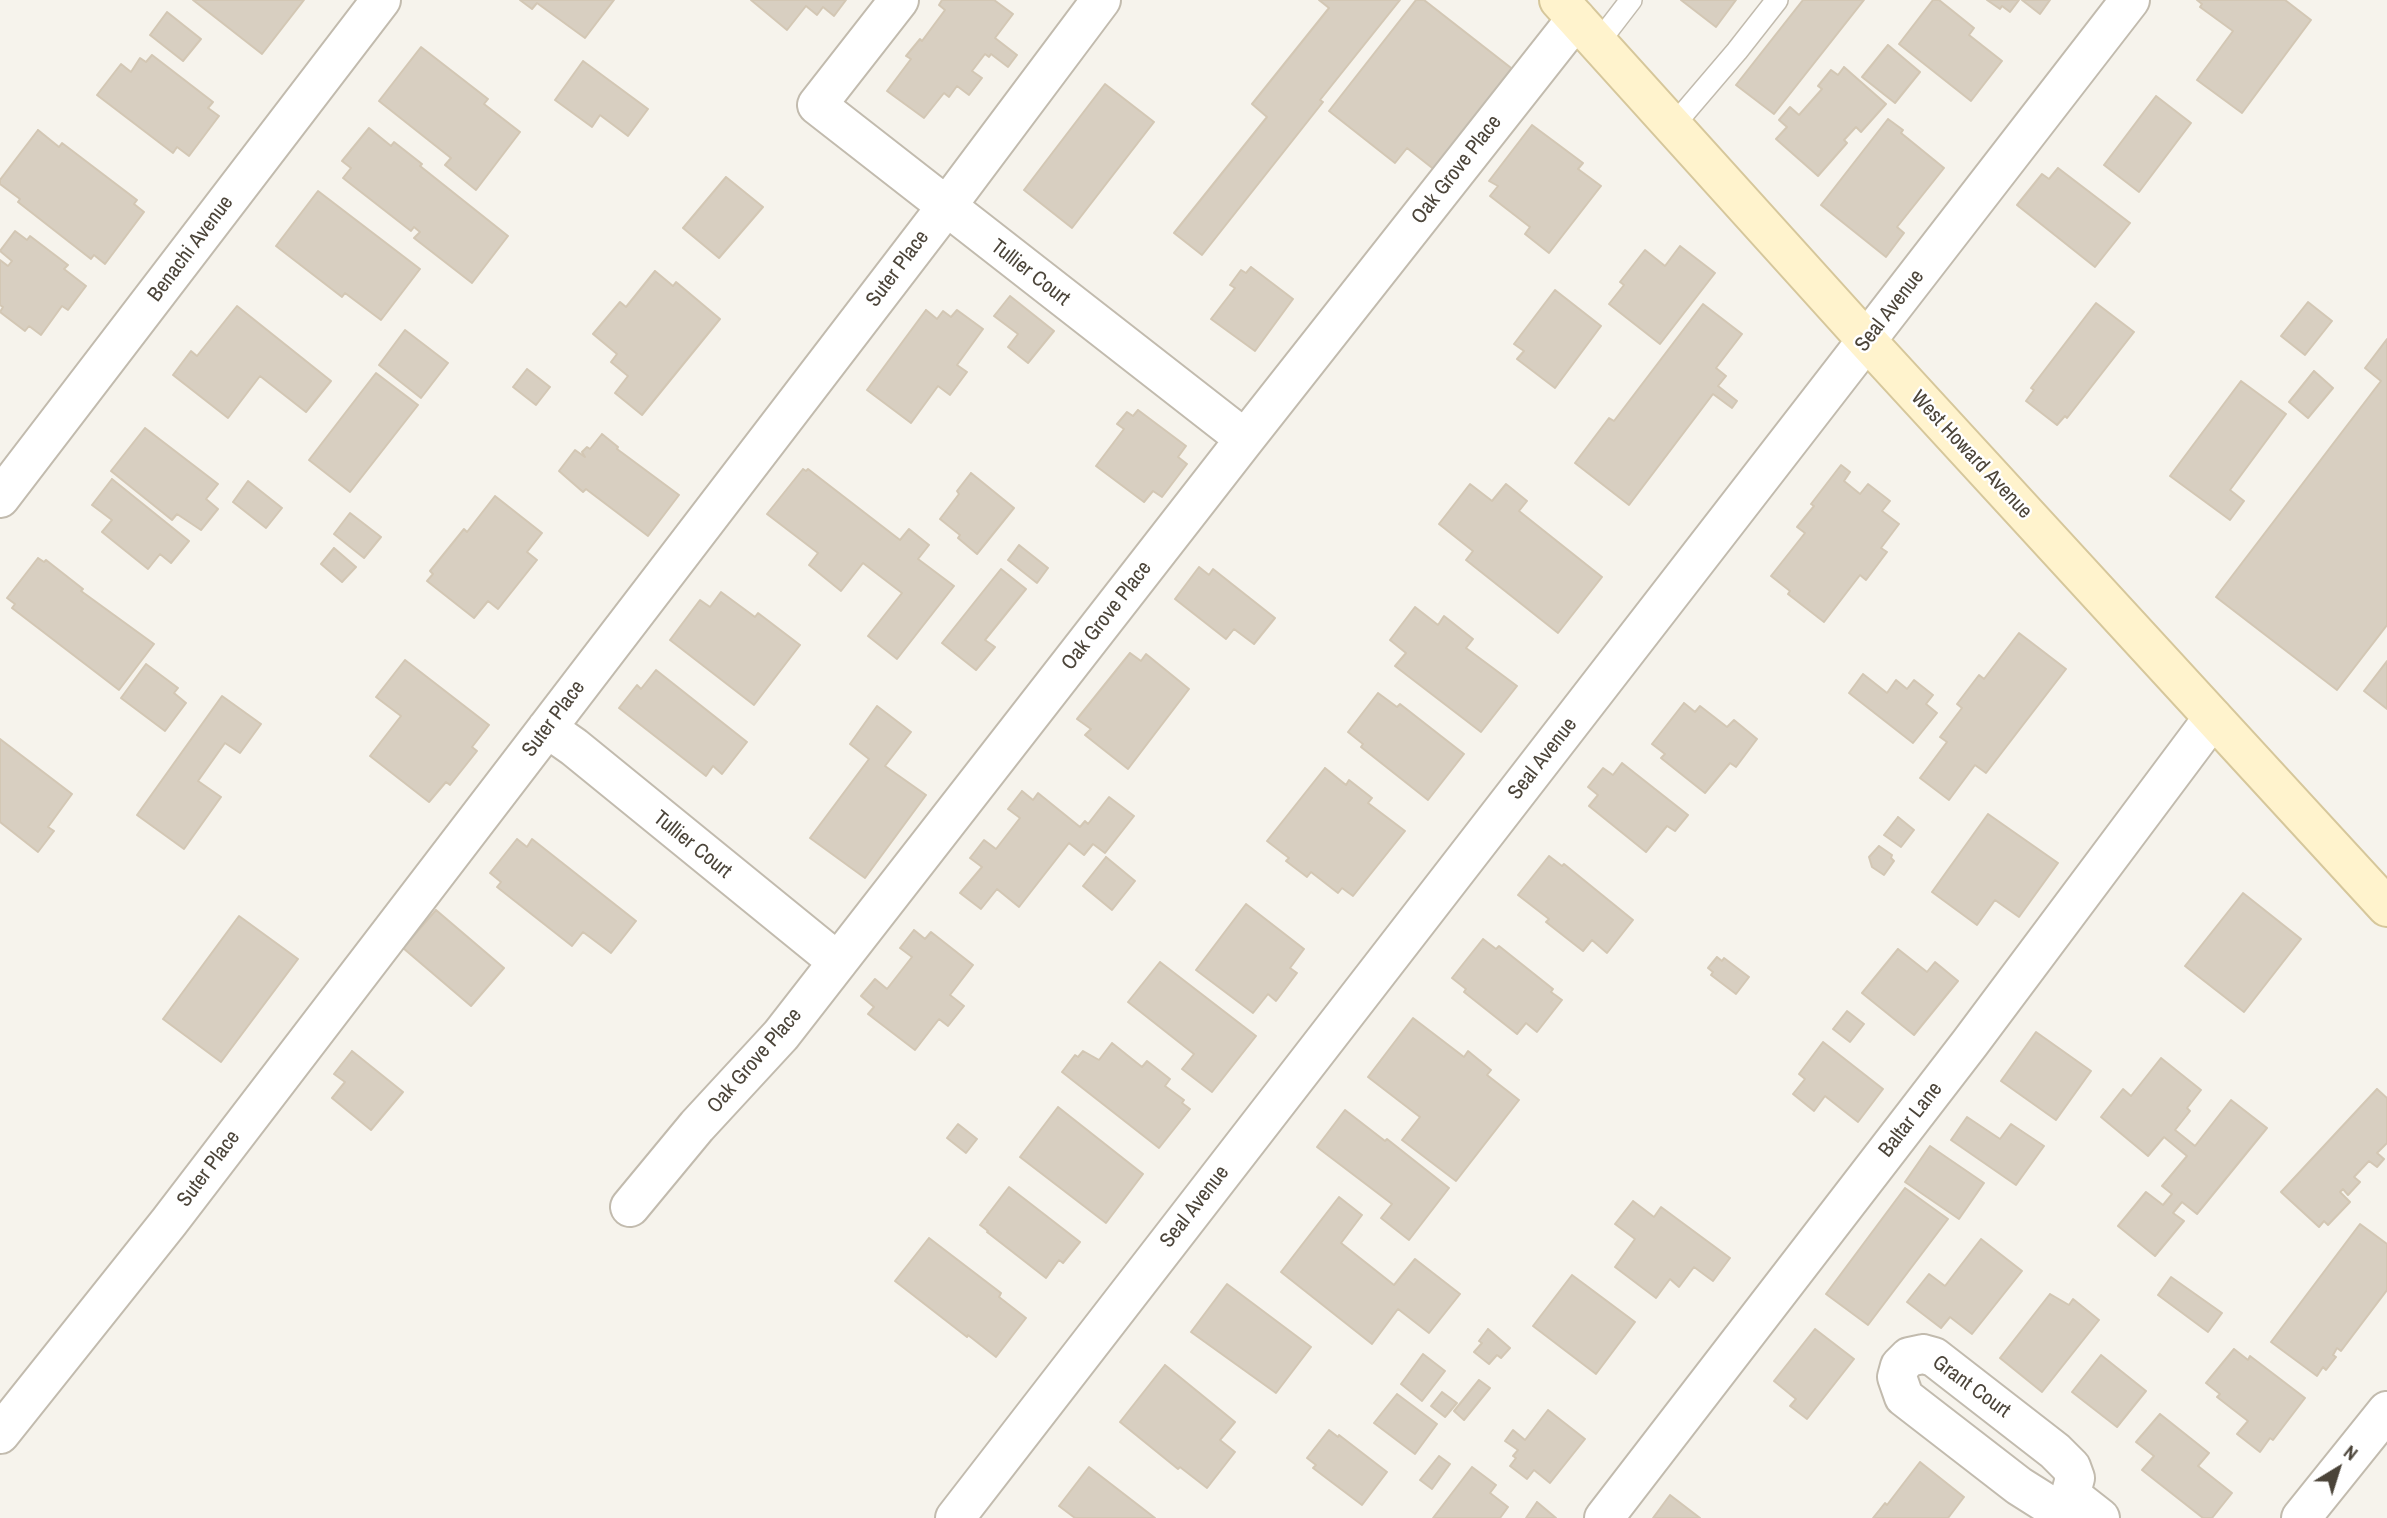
<!DOCTYPE html>
<style>
body{margin:0}
#map{position:relative;width:2387px;height:1518px;overflow:hidden;background:#f6f3ec;font-family:"Archivo Narrow",sans-serif}
canvas{display:block}
.north{position:absolute;left:2303px;top:1434px;width:70px;height:70px;-webkit-text-stroke:5px #fff;paint-order:stroke;rotate:38deg;font-size:19px;font-weight:700;line-height:28px;text-align:center;color:#4b4439}
.north::after{content:'';display:block;margin:auto;width:24px;height:32px;background:#4b4439;clip-path:polygon(50% 0,100% 100%,50% 72%,0 100%)}
</style>
<div id="map">
<canvas width="2387" height="1518"></canvas>
<div class="north">N</div>
</div>
<script>
const c = document.querySelector('canvas').getContext('2d');
c.lineJoin = 'round';
function fillPath(path, color) {
  c.fillStyle = color;
  c.fill(path, 'evenodd');
}
function poly(rows) {
  const path = new Path2D();
  for (const r of rows) {
    path.moveTo(r[0], r[1]);
    for (let i = 2; i < r.length; i += 2) path.lineTo(r[i], r[i + 1]);
  }
  return path;
}
function trace(path, color, width, dash) {
  c.strokeStyle = color;
  c.lineWidth = width;
  c.lineCap = dash ? 'butt' : 'round';
  c.setLineDash(dash || []);
  c.stroke(path);
}
function drawText(font, color, halo, rows, align = 'center') {
  c.font = font + ' "Archivo Narrow",sans-serif';
  c.lineWidth = 5;
  c.setLineDash([]);
  c.textBaseline = 'middle';
  c.strokeStyle = halo;
  c.fillStyle = color;
  for (const [text, x, y, turn = 0] of rows) {
    c.save();
    c.translate(x, y);
    c.rotate((+turn || 0) * Math.PI / 180);
    c.textAlign = isNaN(turn) ? turn : align;
    if (halo) c.strokeText(text, 0, 0);
    c.fillText(text, 0, 0);
    c.restore();
  }
}
const building = poly([
 [193,0,304,0,262,54,193,0],
 [520,0,614,0,585,38,537,3,532,9,520,0],
 [751,0,846,0,834,16,823,7,817,15,806,6,787,30,751,0],
 [942,0,994,0,1013,14,995,38,1017,55,1008,67,991,54,989,57,985,54,972,71,982,78,969,95,957,86,949,97,944,93,924,118,887,91,911,59,906,56,920,39,922,41,945,10,939,5,942,0],
 [1319,0,1400,0,1320,100,1323,102,1202,255,1174,233,1267,117,1252,104,1329,8,1319,0],
 [1416,0,1424,0,1515,71,1436,171,1407,148,1395,163,1329,111,1416,0],
 [1681,0,1736,0,1716,27,1681,0],
 [1803,0,1864,0,1774,114,1736,85,1803,0],
 [1933,0,1939,0,1974,28,1969,35,2002,61,1971,101,1899,44,1933,0],
 [1987,0,2019,0,2010,12,2002,6,2000,9,1987,0],
 [2022,0,2050,0,2040,14,2022,0],
 [2197,0,2285,0,2311,20,2242,113,2197,80,2233,31,2200,7,2202,4,2197,0],
 [167,12,201,39,183,61,150,35,167,12],
 [1888,45,1920,72,1895,103,1862,77,1888,45],
 [421,47,488,99,484,104,520,132,476,190,445,165,451,158,379,101,421,47],
 [152,55,213,102,208,108,219,116,189,156,177,147,173,153,97,95,121,64,131,72,140,58,146,62,152,55],
 [583,61,648,109,628,136,600,115,592,127,555,100,583,61],
 [1844,67,1886,104,1861,132,1856,127,1844,140,1847,143,1818,176,1776,139,1787,127,1779,120,1790,107,1799,115,1822,89,1818,86,1831,70,1838,75,1844,67],
 [1105,84,1154,122,1072,228,1024,190,1105,84],
 [2156,96,2191,123,2139,192,2104,165,2156,96],
 [1888,119,1903,130,1901,133,1944,168,1897,227,1904,233,1886,257,1821,205,1888,119],
 [1532,125,1583,163,1578,169,1601,186,1549,253,1525,234,1530,227,1490,196,1498,186,1489,181,1532,125],
 [369,128,391,146,394,142,422,164,420,166,508,236,472,283,414,238,420,232,414,227,411,231,343,178,351,168,342,161,369,128],
 [38,130,59,147,62,143,137,200,134,204,144,212,105,264,94,255,91,259,18,202,20,199,0,184,0,180,38,130],
 [2058,168,2130,223,2095,267,2017,205,2042,174,2049,179,2058,168],
 [726,177,763,207,719,258,683,228,726,177],
 [318,191,420,269,381,320,345,293,342,297,276,246,318,191],
 [15,231,27,240,30,236,68,265,64,269,86,286,68,310,62,306,41,335,29,326,25,331,0,312,3,307,0,305,0,260,8,266,12,261,0,251,15,231],
 [1680,246,1715,273,1660,344,1609,304,1624,285,1620,282,1645,250,1665,266,1680,246],
 [1251,267,1293,299,1255,351,1211,319,1235,288,1230,285,1241,270,1246,273,1251,267],
 [655,271,673,286,676,282,720,319,642,415,615,393,628,376,611,362,617,354,593,334,620,302,626,307,655,271],
 [1555,290,1601,326,1555,388,1517,359,1524,351,1514,344,1555,290],
 [1010,296,1054,331,1028,363,1008,347,1018,334,994,316,1010,296],
 [2308,302,2332,321,2305,355,2281,336,2308,302],
 [2096,303,2134,332,2067,418,2065,416,2057,425,2026,401,2034,390,2031,388,2096,303],
 [1703,304,1742,334,1716,368,1726,376,1718,386,1737,401,1732,408,1713,394,1629,505,1575,463,1609,418,1614,421,1703,304],
 [237,306,331,381,306,412,260,376,228,418,173,375,191,351,197,356,237,306],
 [926,310,937,319,943,311,951,317,957,310,983,329,957,365,967,372,950,395,938,386,911,423,867,390,926,310],
 [405,330,448,363,421,398,379,365,405,330],
 [2387,339,2387,625,2337,690,2216,597,2381,381,2365,368,2387,339],
 [527,369,550,387,536,405,513,387,527,369],
 [2314,371,2333,388,2308,418,2289,402,2314,371],
 [376,373,418,405,350,492,309,460,376,373],
 [2241,381,2286,414,2230,490,2244,501,2230,520,2170,476,2241,381],
 [1138,410,1186,446,1178,457,1187,464,1162,497,1153,491,1144,502,1096,466,1124,429,1117,424,1127,412,1133,416,1138,410],
 [145,428,218,484,206,499,218,509,201,530,177,514,172,520,111,471,145,428],
 [602,434,618,447,617,449,679,495,648,536,586,489,583,492,559,471,575,450,585,457,582,452,587,447,590,449,602,434],
 [1841,465,1850,472,1844,481,1860,494,1868,484,1890,501,1882,511,1899,524,1881,548,1887,552,1866,580,1860,575,1824,622,1788,594,1790,591,1771,576,1805,533,1797,527,1814,506,1811,504,1841,465],
 [803,469,806,471,808,469,900,540,909,529,929,545,918,559,954,586,897,659,868,636,902,593,863,563,841,591,809,565,818,553,767,514,803,469],
 [971,473,1014,508,977,554,958,538,960,535,940,519,959,494,957,491,971,473],
 [112,479,189,541,171,563,160,554,148,569,102,532,112,520,92,505,112,479],
 [248,481,282,508,266,528,233,502,248,481],
 [1470,484,1492,501,1506,484,1527,501,1519,511,1602,577,1558,633,1466,560,1473,551,1439,524,1470,484],
 [495,496,542,533,527,552,537,560,498,609,488,601,474,618,427,581,433,574,430,571,464,529,467,532,495,496],
 [350,513,381,537,364,558,334,534,350,513],
 [1019,545,1048,568,1037,583,1008,560,1019,545],
 [334,548,356,567,342,582,321,564,334,548],
 [38,558,44,562,46,560,83,589,81,591,154,644,119,690,12,608,15,604,7,598,38,558],
 [1199,567,1209,575,1213,569,1275,618,1254,644,1234,629,1226,639,1175,599,1199,567],
 [1001,569,1026,589,985,640,995,647,976,670,942,643,1001,569],
 [721,592,755,617,758,613,800,645,754,705,670,640,700,600,710,607,721,592],
 [1415,607,1438,625,1444,616,1473,639,1466,648,1517,686,1481,732,1395,666,1406,653,1390,640,1415,607],
 [2019,633,2066,669,1986,773,1975,765,1949,800,1920,778,1947,742,1940,737,1962,708,1957,704,1979,675,1984,679,2019,633],
 [1130,653,1141,661,1146,654,1189,689,1128,769,1085,735,1091,729,1077,719,1130,653],
 [405,660,489,725,472,747,477,751,450,785,446,782,429,802,370,756,401,716,376,697,405,660],
 [2387,661,2387,709,2364,691,2387,661],
 [146,664,178,688,174,693,186,703,165,731,121,698,146,664],
 [656,670,747,742,722,774,713,766,706,776,619,708,637,685,641,689,656,670],
 [1863,674,1887,693,1896,680,1907,689,1914,680,1933,695,1926,704,1937,713,1913,743,1849,693,1863,674],
 [1378,693,1397,707,1400,704,1464,754,1428,800,1361,747,1363,744,1348,732,1378,693],
 [222,696,261,724,240,753,225,743,198,781,221,797,184,849,137,815,222,696],
 [1684,703,1695,712,1700,706,1727,727,1734,720,1757,739,1736,767,1730,763,1705,793,1661,758,1665,754,1652,744,1684,703],
 [877,706,911,732,885,766,926,795,865,878,810,838,869,759,850,744,877,706],
 [0,739,72,794,48,827,54,831,38,852,0,822,0,739],
 [1622,763,1688,815,1675,831,1667,826,1646,852,1589,806,1598,795,1588,787,1603,768,1613,775,1622,763],
 [1325,768,1346,785,1349,780,1372,798,1368,803,1405,831,1353,896,1342,888,1338,893,1311,872,1307,877,1286,861,1289,858,1267,841,1325,768],
 [1022,791,1033,800,1038,793,1080,827,1085,821,1088,824,1109,797,1134,816,1105,853,1093,844,1084,855,1069,843,1019,907,997,889,981,909,960,893,982,867,970,858,984,840,996,849,1020,818,1008,809,1022,791],
 [1988,814,2058,863,2019,917,1995,900,1977,925,1932,892,1988,814],
 [1898,817,1914,830,1901,847,1884,835,1898,817],
 [517,839,527,847,532,839,636,921,611,953,583,932,572,946,497,887,501,882,490,873,517,839],
 [1879,846,1892,855,1891,858,1894,861,1884,875,1872,867,1869,857,1879,846],
 [1549,856,1562,866,1564,864,1633,920,1607,953,1592,940,1583,951,1546,922,1549,919,1518,895,1549,856],
 [1106,857,1135,881,1112,910,1083,886,1106,857],
 [2243,893,2301,939,2244,1012,2185,966,2243,893],
 [1246,904,1304,949,1290,968,1297,973,1276,1001,1268,994,1253,1013,1196,970,1246,904],
 [436,910,504,968,471,1006,403,948,436,910],
 [239,916,298,959,221,1062,163,1019,239,916],
 [914,930,925,939,931,932,973,965,950,995,964,1006,948,1026,939,1019,915,1050,868,1014,874,1007,861,996,875,979,887,989,912,957,900,948,914,930],
 [1483,939,1496,949,1499,946,1553,989,1551,992,1562,1000,1537,1032,1526,1023,1517,1034,1464,992,1466,989,1452,978,1483,939],
 [1898,949,1927,972,1935,962,1958,981,1914,1035,1862,993,1898,949],
 [1717,957,1722,961,1724,958,1749,977,1736,994,1711,975,1713,972,1708,968,1717,957],
 [1160,962,1256,1036,1212,1092,1182,1069,1194,1054,1128,1002,1160,962],
 [1847,1011,1864,1024,1850,1042,1833,1029,1847,1011],
 [1413,1018,1464,1057,1468,1051,1491,1070,1487,1075,1519,1100,1456,1181,1402,1140,1420,1117,1368,1077,1413,1018],
 [2036,1032,2091,1071,2056,1120,2001,1081,2036,1032],
 [1823,1042,1883,1089,1858,1122,1825,1096,1814,1111,1793,1094,1805,1079,1799,1074,1823,1042],
 [1112,1043,1142,1067,1147,1061,1170,1079,1165,1086,1184,1100,1182,1103,1190,1109,1159,1148,1062,1072,1075,1055,1078,1057,1083,1051,1099,1060,1112,1043],
 [352,1051,403,1092,371,1130,332,1098,345,1082,334,1074,352,1051],
 [2161,1058,2201,1090,2187,1108,2190,1111,2175,1130,2195,1146,2231,1100,2267,1128,2197,1214,2182,1202,2173,1213,2184,1221,2155,1256,2118,1226,2146,1192,2163,1205,2172,1194,2162,1186,2187,1156,2164,1137,2148,1156,2101,1117,2123,1089,2131,1096,2161,1058],
 [2377,1089,2387,1098,2387,1143,2377,1153,2384,1159,2377,1167,2369,1161,2354,1177,2360,1182,2348,1195,2343,1189,2340,1192,2350,1202,2328,1225,2324,1221,2319,1227,2281,1192,2377,1089],
 [1058,1107,1143,1174,1106,1223,1020,1157,1058,1107],
 [1345,1110,1385,1141,1387,1139,1449,1188,1409,1240,1381,1218,1392,1204,1317,1147,1345,1110],
 [1967,1117,2000,1139,2011,1124,2044,1146,2016,1185,1951,1140,1967,1117],
 [958,1124,977,1139,966,1153,947,1138,958,1124],
 [1930,1146,1984,1183,1959,1219,1905,1182,1930,1146],
 [1009,1187,1080,1242,1063,1263,1059,1260,1046,1278,987,1232,988,1231,980,1225,1009,1187],
 [1905,1188,1948,1219,1868,1325,1826,1294,1905,1188],
 [1339,1197,1362,1215,1341,1243,1394,1285,1415,1259,1460,1294,1429,1333,1398,1309,1372,1344,1281,1272,1339,1197],
 [1633,1201,1654,1217,1661,1207,1730,1258,1713,1281,1694,1267,1679,1287,1670,1279,1656,1298,1615,1267,1635,1239,1615,1224,1633,1201],
 [2360,1224,2387,1244,2387,1290,2341,1351,2337,1348,2333,1355,2336,1357,2326,1370,2323,1367,2317,1376,2271,1342,2360,1224],
 [929,1238,1001,1293,999,1297,1026,1318,996,1357,968,1335,967,1337,895,1281,929,1238],
 [1981,1239,2022,1271,1972,1334,1950,1317,1941,1328,1907,1302,1929,1274,1945,1286,1981,1239],
 [1572,1275,1635,1322,1596,1374,1533,1326,1572,1275],
 [2171,1277,2222,1313,2208,1332,2158,1295,2171,1277],
 [1227,1284,1311,1347,1276,1393,1191,1332,1227,1284],
 [2050,1294,2069,1305,2073,1299,2099,1320,2042,1392,2000,1358,2050,1294],
 [1488,1329,1510,1348,1501,1358,1497,1355,1489,1364,1474,1352,1482,1343,1479,1341,1488,1329],
 [1815,1329,1854,1359,1807,1419,1790,1406,1796,1399,1774,1381,1815,1329],
 [2234,1349,2248,1360,2250,1356,2305,1398,2273,1440,2270,1438,2260,1452,2237,1434,2248,1421,2217,1397,2220,1394,2206,1383,2234,1349],
 [1423,1354,1445,1371,1422,1401,1401,1384,1423,1354],
 [2101,1355,2146,1391,2117,1427,2072,1392,2101,1355],
 [1165,1365,1235,1422,1220,1440,1235,1452,1207,1488,1180,1467,1178,1469,1120,1422,1165,1365],
 [1479,1380,1490,1388,1464,1420,1454,1411,1479,1380],
 [1442,1392,1457,1403,1445,1417,1431,1406,1442,1392],
 [1397,1394,1437,1424,1415,1454,1374,1423,1397,1394],
 [1548,1410,1585,1439,1550,1483,1534,1470,1527,1479,1510,1466,1516,1458,1513,1456,1518,1450,1505,1441,1513,1430,1525,1440,1548,1410],
 [2160,1414,2209,1453,2198,1466,2232,1493,2212,1518,2203,1518,2142,1470,2154,1456,2136,1442,2160,1414],
 [1329,1430,1338,1437,1339,1435,1387,1472,1362,1505,1313,1468,1316,1465,1307,1458,1329,1430],
 [1439,1456,1450,1464,1432,1489,1420,1480,1439,1456],
 [1920,1462,1964,1497,1948,1518,1873,1518,1885,1503,1887,1505,1920,1462],
 [1089,1467,1155,1518,1075,1518,1059,1506,1089,1467],
 [1472,1467,1496,1485,1490,1493,1508,1507,1500,1518,1433,1518,1472,1467],
 [1670,1495,1700,1518,1653,1518,1670,1495],
 [1537,1502,1556,1518,1526,1518,1537,1502]
]);
fillPath(building, '#d8cfc1');
trace(building, '#d3c7b4', 2);
const lane = poly([
 [1598,43,1631,0],
 [1673,126,1737,51,1777,0]
]);
const street = poly([
 [899,0,817,105,1245,439],
 [0,498,381,0],
 [547,728,574,747,838,962],
 [630,1207,697,1126,781,1035,1245,439,1576,19],
 [1923,1354,1934,1357,2055,1451,2071,1467,2075,1478,2069,1500,2058,1506,2046,1503,2019,1486,1904,1397,1897,1377,1900,1366,1909,1357,1923,1354],
 [0,1434,169,1222,946,207,1101,0],
 [2072,1496,2100,1518],
 [955,1518,2130,0],
 [1604,1518,1970,1043,2213,718],
 [2301,1518,2387,1411]
]);
const secondary = poly([
 [1559,0,1867,341,2387,907]
]);
trace(lane, '#c2bbae', 24);
trace(street, '#c2bbae', 42);
trace(secondary, '#d6c79b', 42);
trace(lane, '#fff', 21);
trace(street, '#fff', 38);
trace(secondary, '#fff3cd', 38);
drawText('21px', '#4b4439', '#fff', [
 ["Oak Grove Place",1457,170,-52],
 ["Benachi Avenue",191,249,-53],
 ["Suter Place",898,269,-53],
 ["Tullier Court",1030,273,38],
 ["Seal Avenue",1890,311,-52],
 ["West Howard Avenue",1971,455,47],
 ["Oak Grove Place",1107,616,-52],
 ["Suter Place",554,719,-53],
 ["Seal Avenue",1543,759,-52],
 ["Tullier Court",692,845,39],
 ["Oak Grove Place",755,1061,-49],
 ["Baltar Lane",1911,1120,-52],
 ["Suter Place",209,1169,-53],
 ["Seal Avenue",1195,1207,-52],
 ["Grant Court",1971,1387,36]
]);
</script>
